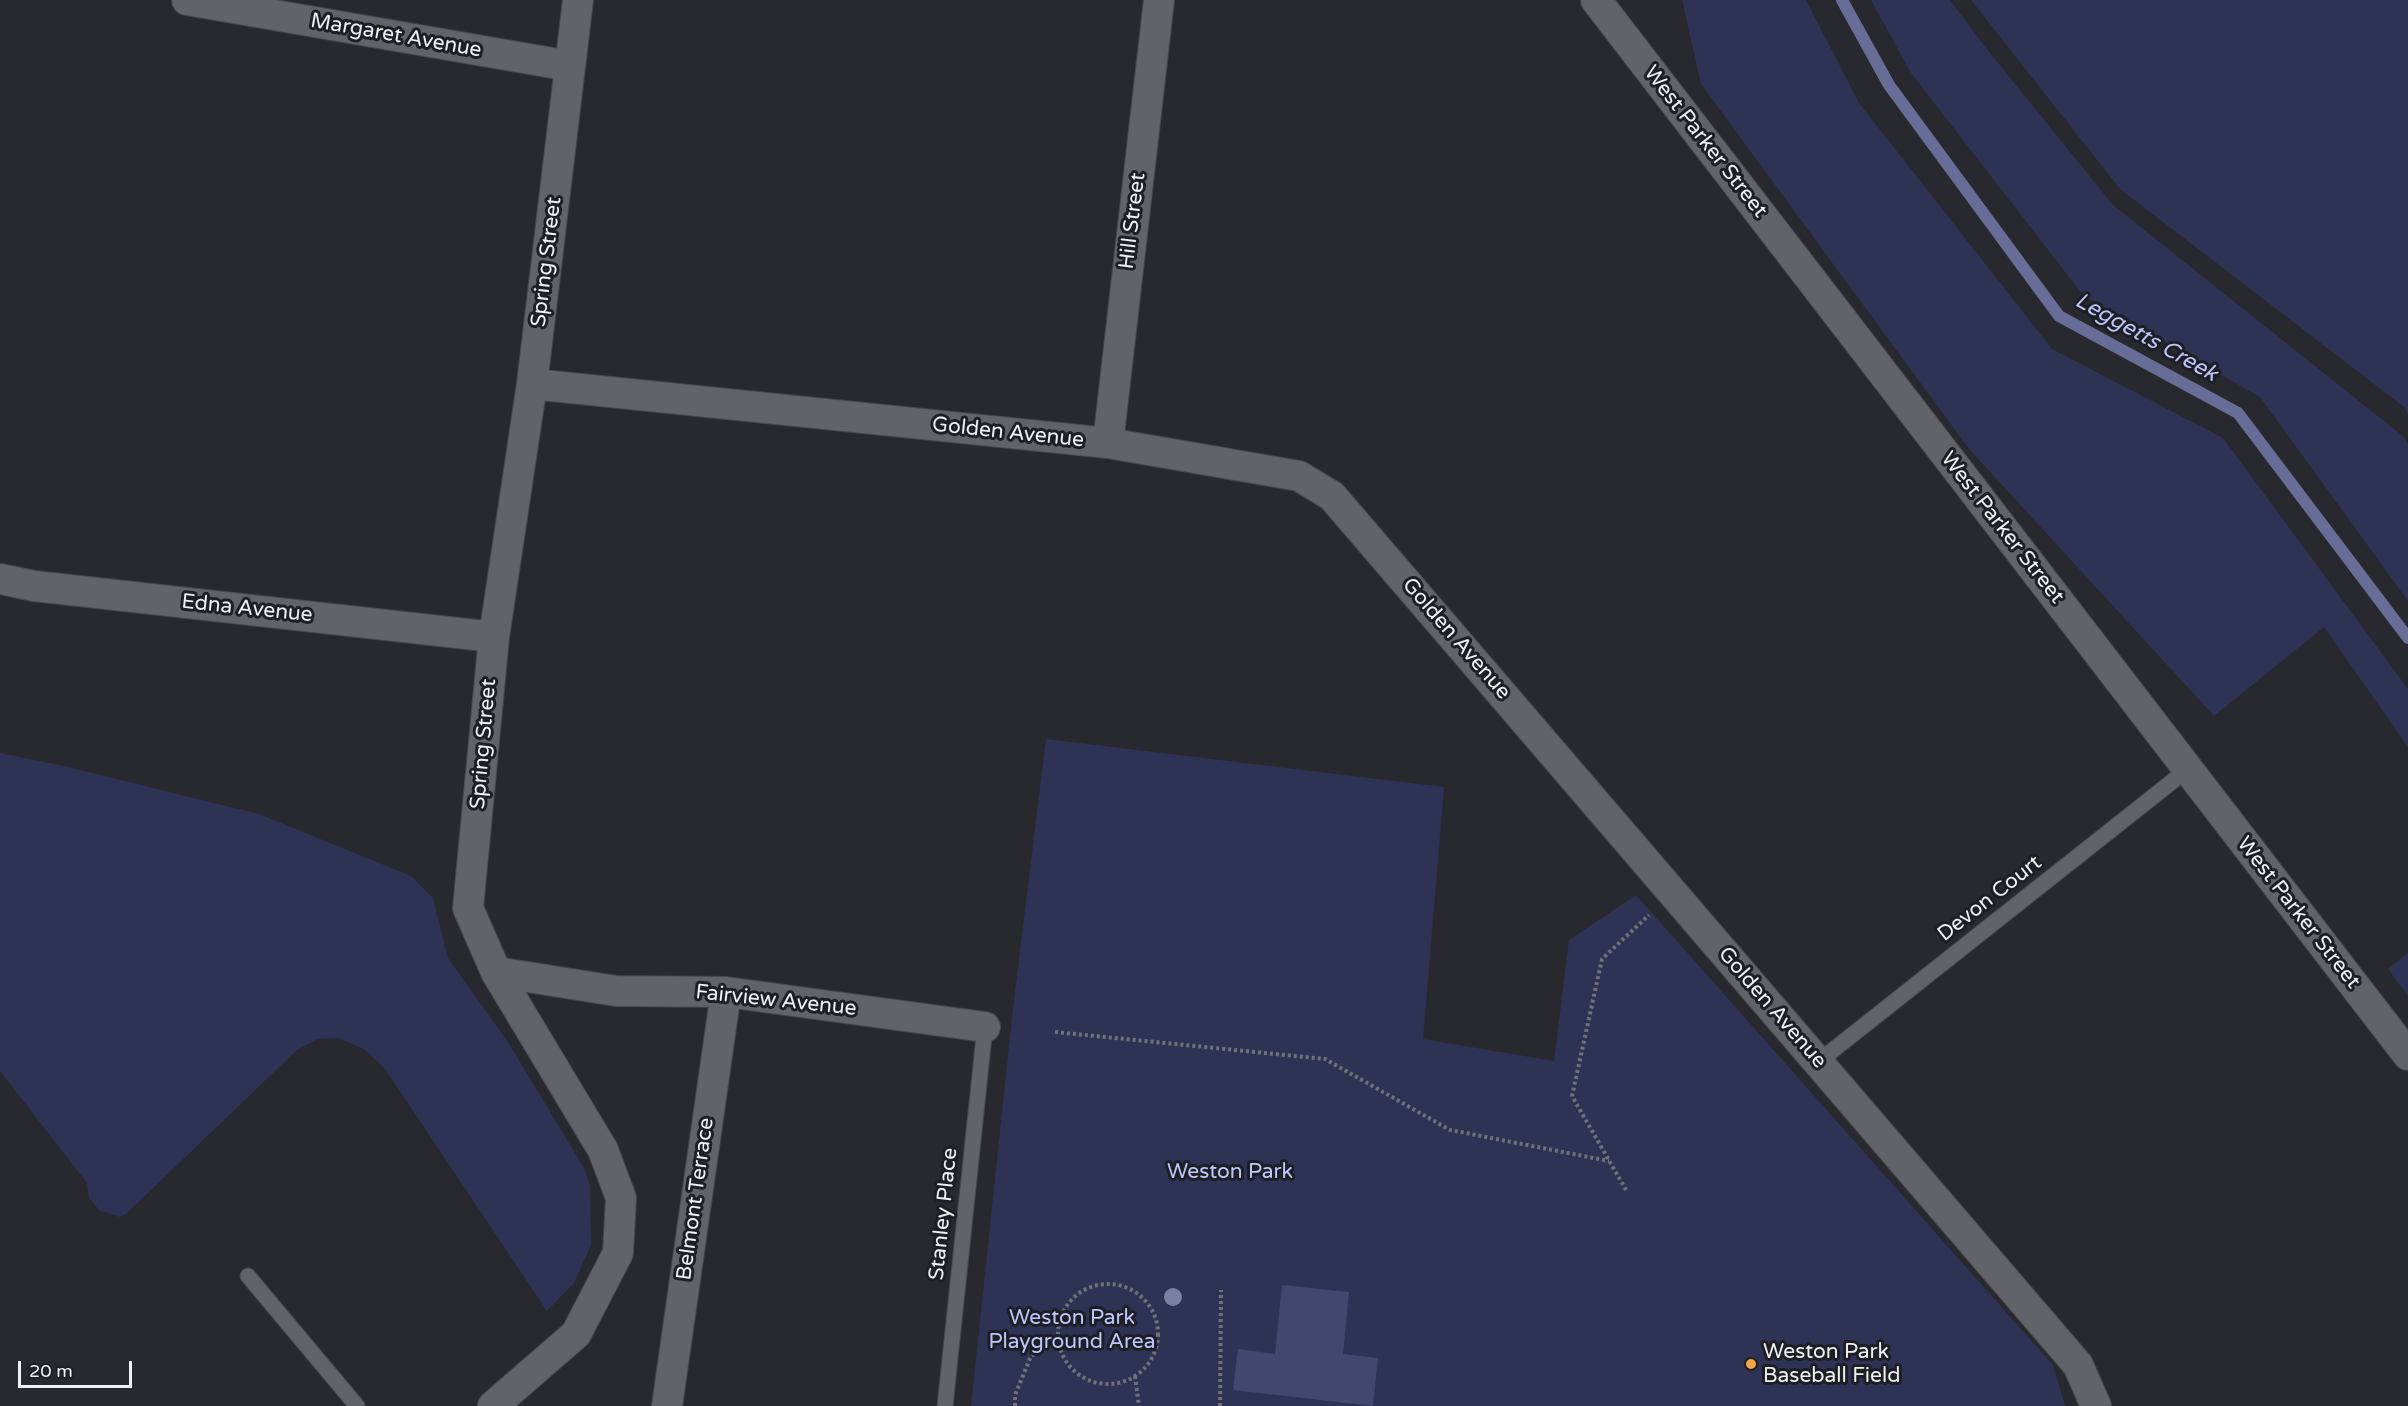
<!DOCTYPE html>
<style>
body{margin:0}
#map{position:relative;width:2408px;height:1406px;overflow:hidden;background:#28292e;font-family:"Varela Round",sans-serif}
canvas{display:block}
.scale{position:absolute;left:18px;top:1361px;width:114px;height:27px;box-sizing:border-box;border:3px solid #eff0f4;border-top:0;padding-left:8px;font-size:18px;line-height:21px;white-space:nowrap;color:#eff0f4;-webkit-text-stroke:4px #1e1f24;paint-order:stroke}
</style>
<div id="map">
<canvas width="2408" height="1406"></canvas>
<div class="scale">20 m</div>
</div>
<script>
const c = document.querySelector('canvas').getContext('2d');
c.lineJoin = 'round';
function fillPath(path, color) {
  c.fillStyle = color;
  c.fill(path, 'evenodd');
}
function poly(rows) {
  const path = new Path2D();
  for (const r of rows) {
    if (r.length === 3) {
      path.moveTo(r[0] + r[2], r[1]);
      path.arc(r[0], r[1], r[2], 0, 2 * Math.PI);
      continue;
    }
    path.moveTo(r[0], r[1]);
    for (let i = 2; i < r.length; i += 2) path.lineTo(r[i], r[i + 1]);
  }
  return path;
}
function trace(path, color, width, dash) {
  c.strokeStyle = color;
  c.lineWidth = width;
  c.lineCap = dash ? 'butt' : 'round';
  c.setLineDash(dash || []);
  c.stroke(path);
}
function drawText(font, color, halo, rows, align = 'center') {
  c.font = font + ' "Varela Round",sans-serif';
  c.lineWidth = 6;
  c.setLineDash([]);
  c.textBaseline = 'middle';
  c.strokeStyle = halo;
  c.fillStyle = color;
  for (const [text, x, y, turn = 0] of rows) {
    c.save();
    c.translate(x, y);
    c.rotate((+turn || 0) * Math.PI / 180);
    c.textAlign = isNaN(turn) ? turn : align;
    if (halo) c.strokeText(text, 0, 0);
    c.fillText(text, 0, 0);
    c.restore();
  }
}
fillPath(poly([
 [1682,0,1806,0,1859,103,2052,349,2223,438,2408,689,2408,747,2324,627,2214,716,1969,449,1701,84],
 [1871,0,1950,0,1986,48,2113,205,2404,437,2408,444,2408,601,2260,397,2083,295,1911,73],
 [1971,0,2408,0,2408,414,2404,407,2120,189],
 [1046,739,1444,787,1423,1039,1554,1061,1569,940,1636,895,2053,1365,2065,1406,971,1406,1013,1008],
 [0,753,64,766,259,814,411,876,433,898,448,958,508,1042,584,1168,590,1186,591,1245,574,1283,547,1311,385,1069,364,1049,338,1038,318,1039,297,1050,126,1214,120,1217,99,1210,89,1198,87,1183,0,1071],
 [2408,953,2408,996,2388,969]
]), '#2e3255');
trace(poly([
 [1842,0,1889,85,2059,316,2238,413,2408,638]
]), '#686d98', 12);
fillPath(poly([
 [1282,1285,1349,1292,1343,1354,1378,1358,1373,1406,1233,1390,1238,1349,1275,1354]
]), '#42476e');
const lane = poly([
 [1818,1062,2188,769],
 [248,1276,357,1406],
 [945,1406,985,1027]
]);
const street = poly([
 [187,0,570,66],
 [1596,0,2408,1055],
 [532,384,1108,443,1299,476,1332,496,2078,1365,2096,1406],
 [1108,443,1159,0],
 [0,579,34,586,494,637],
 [496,972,616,991,726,992,985,1027],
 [493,1406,576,1334,618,1253,621,1198,603,1150,496,972,468,908,494,637,532,384,578,0],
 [667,1406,726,992]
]);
trace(lane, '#46474b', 17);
trace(street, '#46474b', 32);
trace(poly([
 [1055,1032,1325,1059,1450,1130,1609,1161],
 [1626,1190,1572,1096,1602,959,1649,915],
 [1108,1334,50],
 [1135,1376,1139,1406],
 [1015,1406,1015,1395,1031,1356,1058,1341],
 [1220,1406,1221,1290]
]), '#717277', 4, [3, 3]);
trace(lane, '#626369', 15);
trace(street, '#626369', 30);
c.fillStyle = '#7b80a0';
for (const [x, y] of [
 [1173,1297]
]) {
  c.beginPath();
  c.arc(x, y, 9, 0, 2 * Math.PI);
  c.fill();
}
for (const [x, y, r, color] of [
 [1751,1364,6,"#f3a443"]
]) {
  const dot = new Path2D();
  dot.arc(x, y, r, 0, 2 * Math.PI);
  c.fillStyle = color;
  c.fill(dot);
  trace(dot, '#1e1f24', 2);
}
drawText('21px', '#eff0f4', '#1e1f24', [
 ["Margaret Avenue",396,36,10],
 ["West Parker Street",1705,142,52],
 ["Hill Street",1133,221,-83],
 ["Spring Street",547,262,-83],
 ["Golden Avenue",1008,433,6],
 ["West Parker Street",2002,528,52],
 ["Edna Avenue",247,609,6],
 ["Golden Avenue",1456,639,49],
 ["Spring Street",484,744,-85],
 ["Devon Court",1990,899,-38],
 ["West Parker Street",2298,913,52],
 ["Fairview Avenue",776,1001,6],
 ["Golden Avenue",1772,1008,49],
 ["Belmont Terrace",696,1199,-82],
 ["Stanley Place",944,1214,-84]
]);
drawText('21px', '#bfc8fe', '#1e1f24', [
 ["Weston Park",1230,1172],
 ["Weston Park",1072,1318],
 ["Playground Area",1072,1342]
]);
drawText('21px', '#eff0f4', '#1e1f24', [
 ["Weston Park",1763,1352],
 ["Baseball Field",1763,1376]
], 'left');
drawText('italic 22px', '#bdc5fc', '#1e1f24', [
 ["Leggetts Creek",2146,338,29]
]);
</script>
